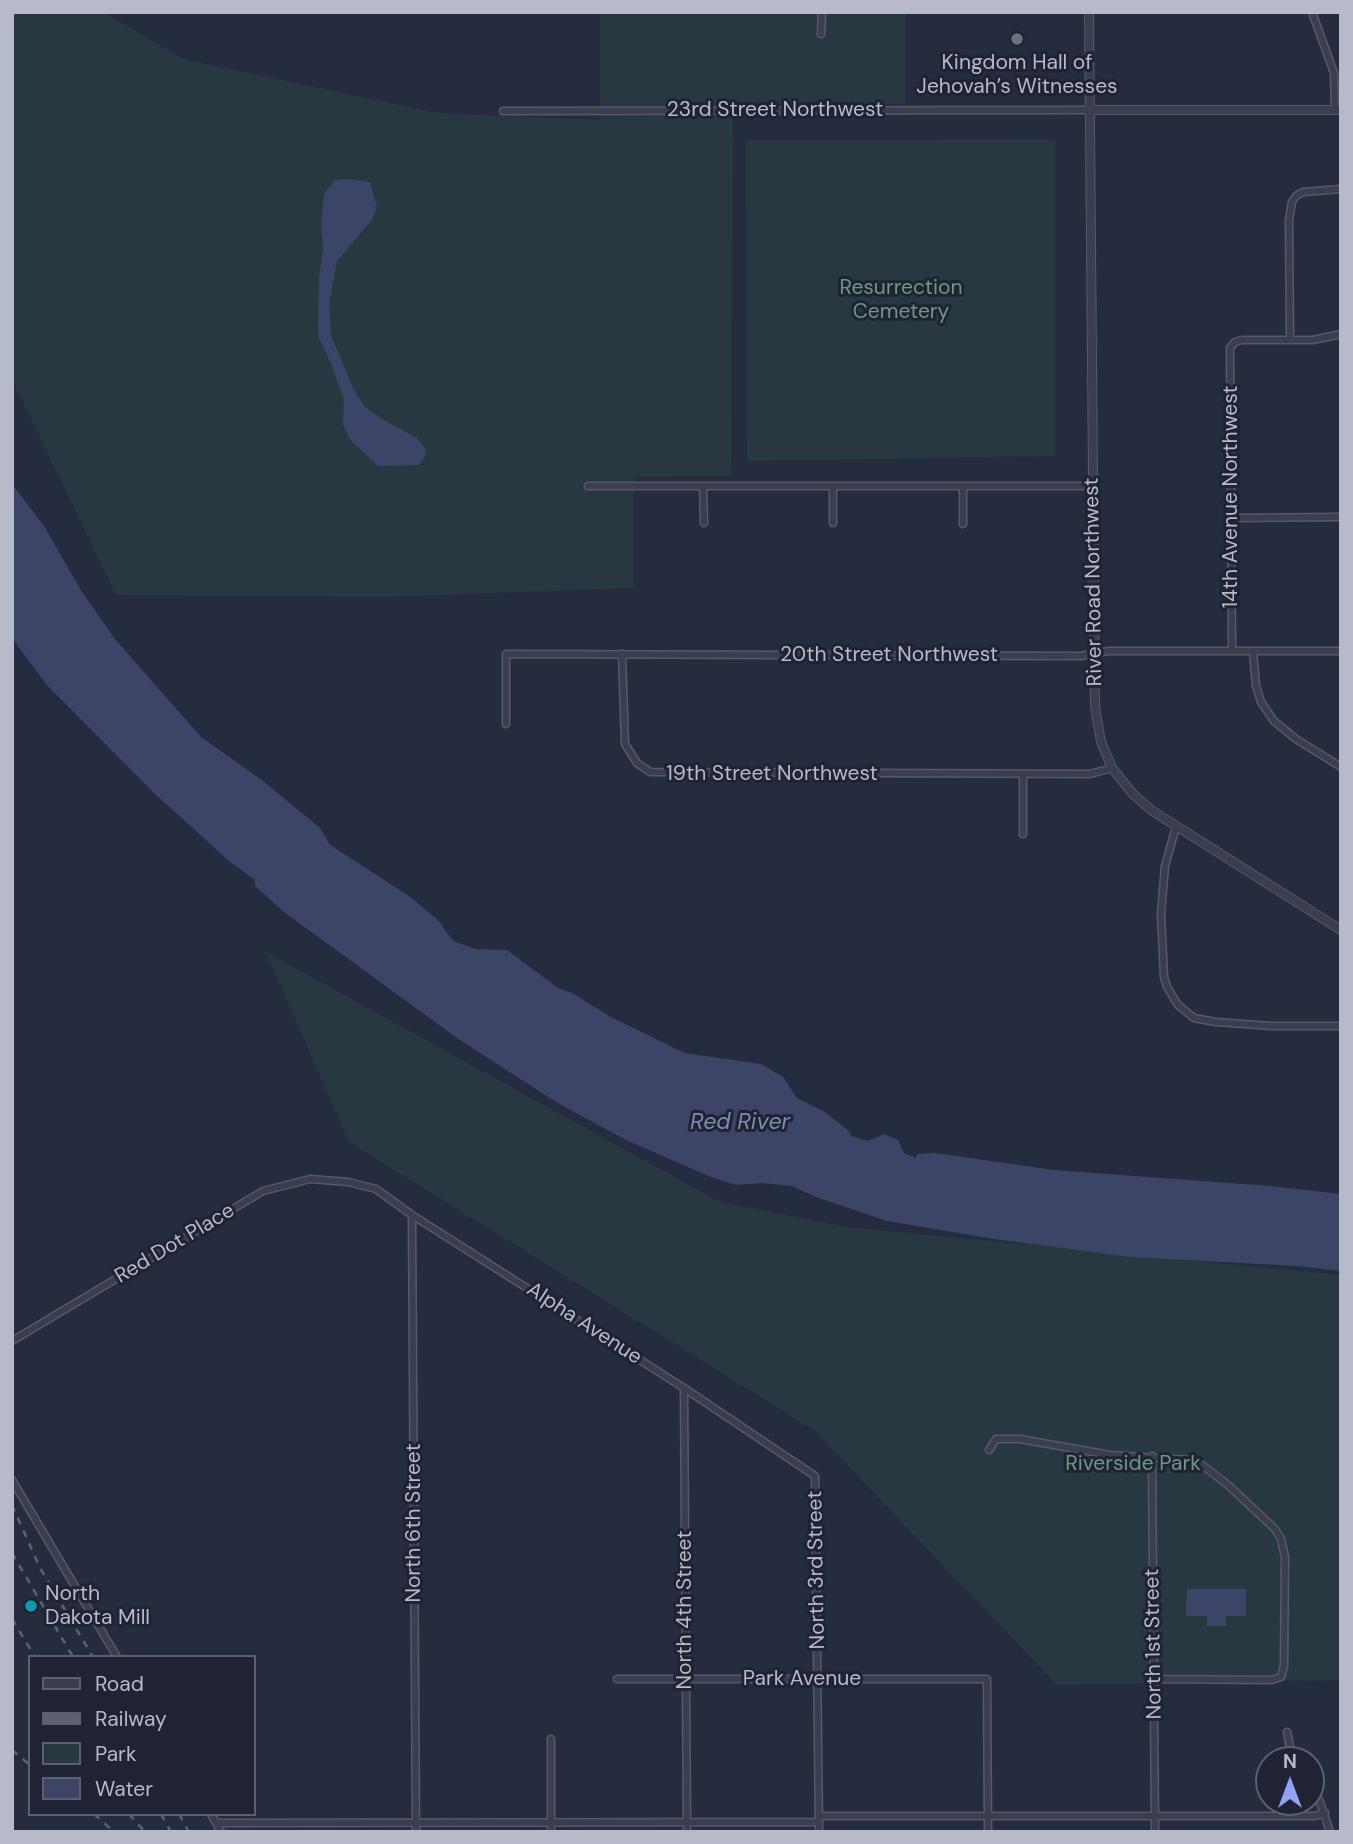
<!DOCTYPE html>
<meta charset="utf-8">
<style>
body{margin:0}
#map{position:relative;width:1353px;height:1844px;overflow:hidden;background:#262c3f;font-family:"DM Sans",sans-serif}
canvas{display:block}
.frame{position:absolute;inset:0;border:14px solid #b6bac9;pointer-events:none}
.legend{position:absolute;left:28px;top:1655px;width:228px;height:161px;box-sizing:border-box;background:#1f2334;border:2px solid #5b5f70;margin:0;padding:9px 12px;list-style:none;font-size:21px;color:#b6bac9}
.legend li{display:flex;align-items:center;gap:14px;height:35px}
.legend b{width:35px;border:2px solid #5b5f70}
.north{position:absolute;left:1255px;top:1746px;width:70px;height:70px;box-sizing:border-box;background:#1f2334;border:2px solid #5b5f70;border-radius:50%;rotate:0deg;font-size:19px;font-weight:700;line-height:28px;text-align:center;color:#b6bac9}
.north::after{content:'';display:block;margin:auto;width:24px;height:32px;background:#90a3f4;clip-path:polygon(50% 0,100% 100%,50% 72%,0 100%)}
</style>
<div id="map">
<canvas width="1353" height="1844"></canvas>
<div class="frame"></div>
<ul class="legend">
<li><b style="height:9px;background:#3a3e4f"></b>Road</li>
<li><b style="height:9px;background:#5c6175"></b>Railway</li>
<li><b style="height:19px;background:#283840"></b>Park</li>
<li><b style="height:19px;background:#3c4567"></b>Water</li>
</ul>
<div class="north">N</div>
</div>
<script>
const c = document.querySelector('canvas').getContext('2d');
c.lineJoin = 'round';
function fillPath(path, color) {
  c.fillStyle = color;
  c.fill(path, 'evenodd');
}
function poly(rows) {
  const path = new Path2D();
  for (const r of rows) {
    path.moveTo(r[0], r[1]);
    for (let i = 2; i < r.length; i += 2) path.lineTo(r[i], r[i + 1]);
  }
  return path;
}
function trace(path, color, width, dash) {
  c.strokeStyle = color;
  c.lineWidth = width;
  c.lineCap = dash ? 'butt' : 'round';
  c.setLineDash(dash || []);
  c.stroke(path);
}
function drawText(font, color, halo, rows, align = 'center') {
  c.font = font + ' "DM Sans",sans-serif';
  c.lineWidth = 6;
  c.setLineDash([]);
  c.textBaseline = 'middle';
  c.strokeStyle = halo;
  c.fillStyle = color;
  for (const [text, x, y, turn = 0] of rows) {
    c.save();
    c.translate(x, y);
    c.rotate((+turn || 0) * Math.PI / 180);
    c.textAlign = isNaN(turn) ? turn : align;
    if (halo) c.strokeText(text, 0, 0);
    c.fillText(text, 0, 0);
    c.restore();
  }
}
fillPath(poly([
 [12,12,103,12,183,59,437,113,600,120,600,12,906,12,906,104,733,104,731,476,634,477,634,588,386,597,116,595,12,379],
 [1055,139,1055,456,747,461,746,140],
 [266,952,720,1202,847,1227,1341,1275,1341,1680,1057,1685,814,1430,349,1142]
]), '#283840');
fillPath(poly([
 [349,179,370,182,377,207,372,220,337,261,329,304,331,335,352,386,364,406,382,419,417,438,426,449,424,459,418,465,378,466,350,440,343,424,344,400,331,364,318,336,319,277,323,250,321,223,324,194,335,180],
 [12,484,44,526,82,592,115,639,201,737,263,781,320,828,330,845,409,896,439,921,453,941,475,949,507,950,558,988,572,993,611,1017,684,1053,761,1064,783,1077,797,1098,825,1112,849,1131,851,1136,868,1141,884,1134,898,1140,904,1153,916,1158,918,1154,935,1153,1054,1170,1270,1186,1341,1194,1341,1271,1297,1266,1130,1257,994,1239,887,1221,816,1197,792,1186,762,1183,736,1185,711,1177,626,1140,556,1102,457,1038,284,912,255,886,255,880,229,861,152,791,46,684,12,638],
 [1187,1589,1246,1589,1246,1616,1226,1616,1226,1626,1207,1626,1207,1616,1186,1616]
]), '#3c4567');
const minor = poly([
 [1312,12,1334,73,1335,110],
 [821,34,822,12],
 [503,111,1089,110],
 [1290,340,1289,220,1292,202,1296,196,1303,192,1341,189],
 [588,486,1093,486],
 [703,486,704,523],
 [833,487,833,523],
 [1232,518,1341,517],
 [963,524,963,486],
 [1232,651,1230,348,1235,342,1242,340,1313,340,1341,334],
 [1253,651,1256,686,1261,702,1274,721,1296,739,1341,767],
 [622,654,625,744,637,763,650,772,1090,774,1112,768],
 [506,724,506,654,1081,656,1109,651,1341,651],
 [1023,774,1023,834],
 [1176,827,1165,866,1161,914,1164,977,1167,987,1178,1005,1194,1018,1216,1022,1272,1026,1341,1026],
 [412,1215,416,1832],
 [12,1341,263,1191,310,1179,348,1182,376,1189,412,1215,684,1388,815,1476,819,1832],
 [684,1388,687,1832],
 [989,1450,996,1439,1020,1439,1110,1455,1190,1460,1202,1465,1228,1485,1275,1529,1281,1539,1285,1557,1284,1666,1281,1677,1272,1680,1154,1679],
 [1152,1456,1155,1832],
 [12,1480,117,1657],
 [617,1679,987,1679,988,1832],
 [1287,1732,1290,1747,1296,1760],
 [551,1739,551,1832],
 [1311,1786,1320,1802,1330,1832],
 [211,1814,221,1832],
 [819,1816,1315,1816,1325,1813],
 [216,1823,819,1822]
]);
const tertiary = poly([
 [1089,12,1095,707,1101,742,1112,768,1133,794,1151,810,1341,930],
 [1089,110,1341,110]
]);
trace(minor, '#555969', 9);
trace(tertiary, '#555969', 10);
trace(minor, '#3a3e4f', 6);
trace(tertiary, '#3a3e4f', 8);
trace(poly([
 [12,1505,40,1568,93,1657],
 [12,1553,73,1657],
 [12,1619,35,1657],
 [12,1750,30,1765],
 [94,1814,114,1832],
 [129,1814,145,1832],
 [161,1814,171,1832],
 [179,1814,189,1832]
]), '#5c6175', 2.5, [7, 7]);
for (const [x, y, r, color] of [
 [1017,39,7,"#6b7280"],
 [31,1606,7,"#0f9aa8"]
]) {
  const dot = new Path2D();
  dot.arc(x, y, r, 0, 2 * Math.PI);
  c.fillStyle = color;
  c.fill(dot);
  trace(dot, '#1f2334', 2.5);
}
drawText('21px', '#b6bac9', '#1f2334', [
 ["Kingdom Hall of",1017,63],
 ["Jehovah’s Witnesses",1017,87],
 ["North",45,1594,"left"],
 ["Dakota Mill",45,1618,"left"]
]);
drawText('21px', '#b6bac9', '#1f2334', [
 ["23rd Street Northwest",775,110],
 ["14th Avenue Northwest",1231,497,-90],
 ["River Road Northwest",1094,582,-91],
 ["20th Street Northwest",889,655],
 ["19th Street Northwest",772,774],
 ["Red Dot Place",175,1244,-31],
 ["Alpha Avenue",584,1324,33],
 ["North 6th Street",414,1523,-90],
 ["North 3rd Street",817,1570,-91],
 ["North 4th Street",685,1610,-90],
 ["North 1st Street",1154,1644,-91],
 ["Park Avenue",802,1679]
]);
drawText('21px', '#6e9981', '#1f2334', [
 ["Resurrection",901,288],
 ["Cemetery",901,312],
 ["Riverside Park",1133,1464]
]);
drawText('italic 23px', '#7f8ab0', '#1f2334', [
 ["Red River",740,1123]
]);
</script>
